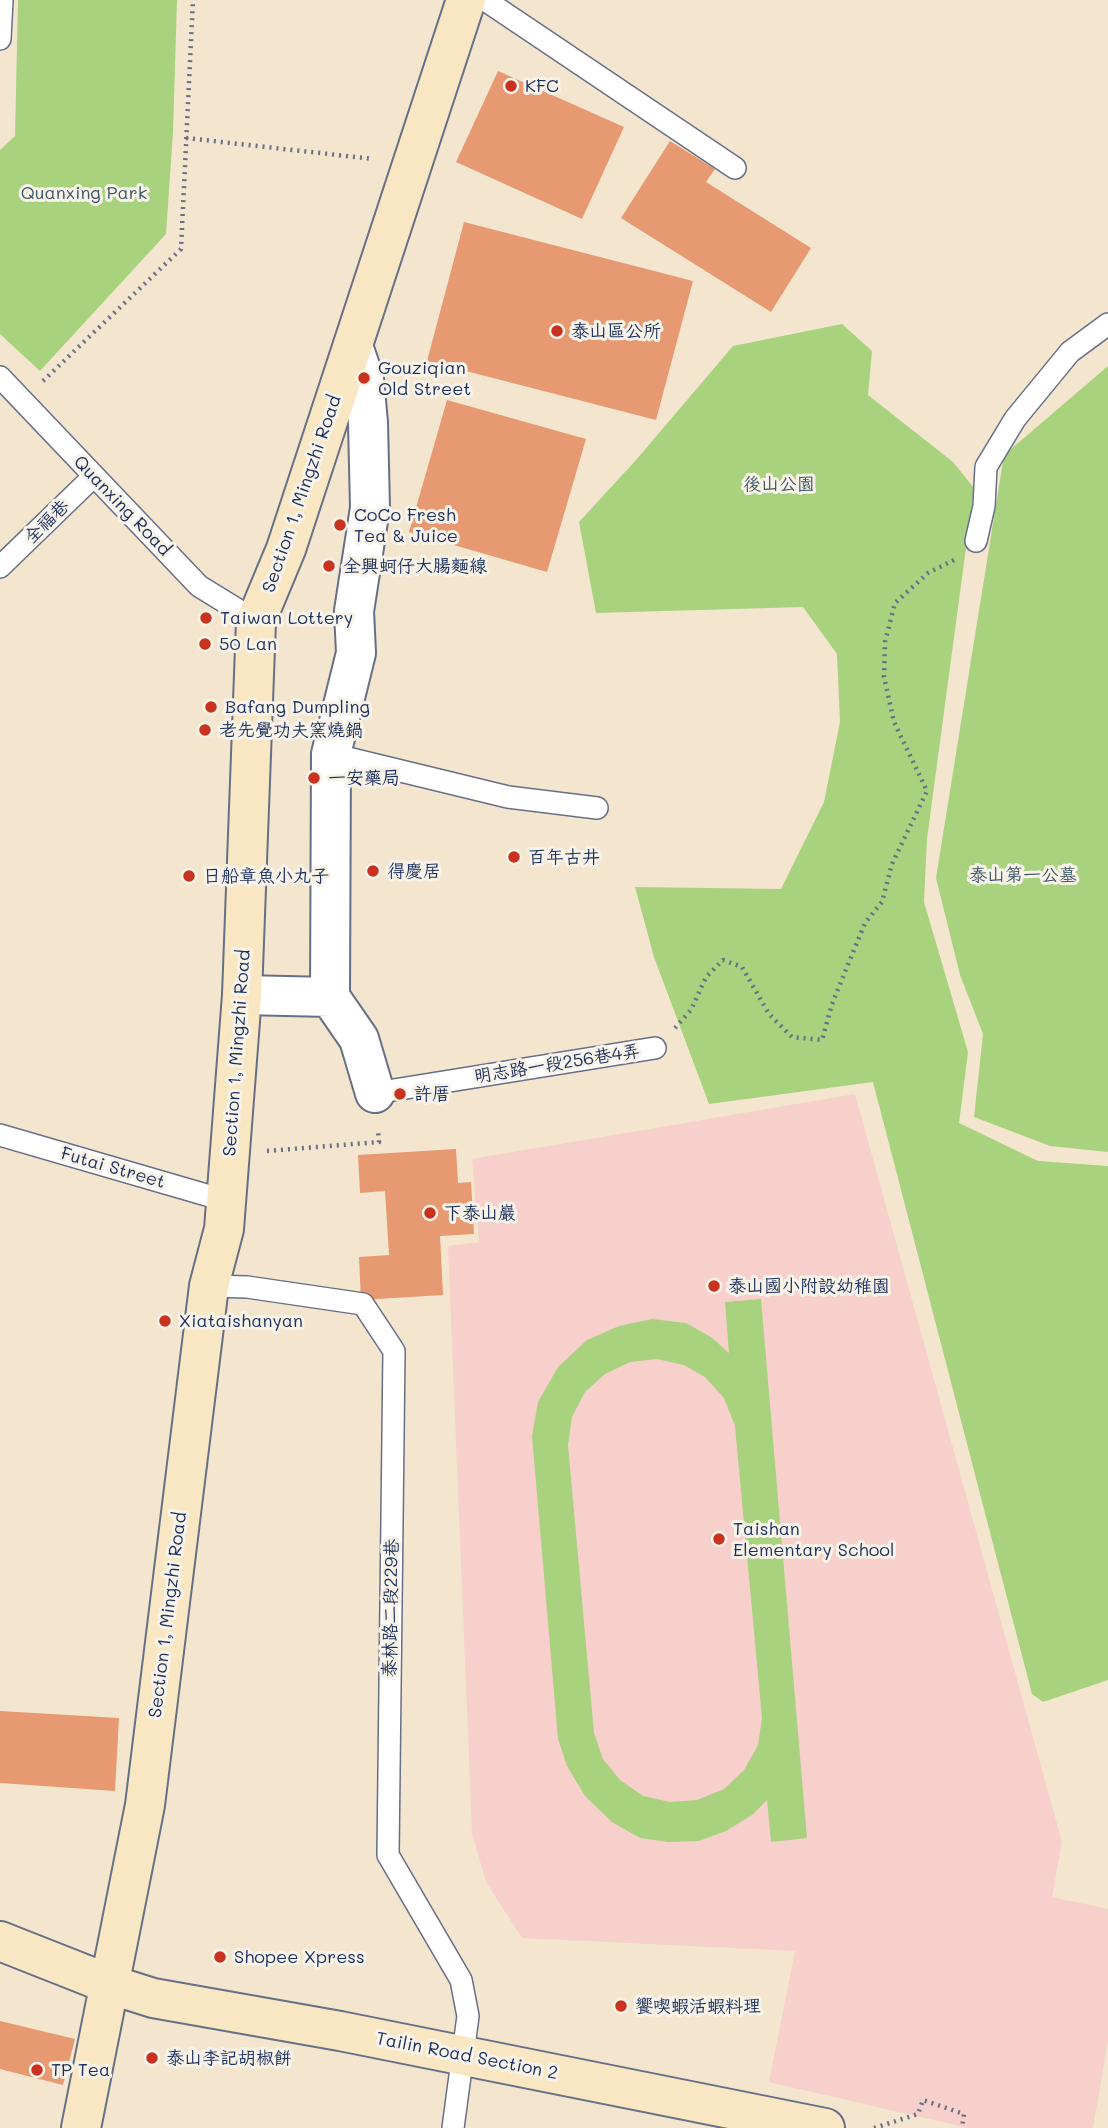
<!DOCTYPE html>
<meta charset="utf-8">
<style>
body{margin:0}
canvas{display:block;background:#f4e5cf}
</style>
<canvas width="1108" height="2128"></canvas>
<script>
const c = document.querySelector('canvas').getContext('2d');
c.lineJoin = 'round';
function fillPath(path, color) {
  c.fillStyle = color;
  c.fill(path, 'evenodd');
}
function poly(rows) {
  const path = new Path2D();
  for (const r of rows) {
    path.moveTo(r[0], r[1]);
    for (let i = 2; i < r.length; i += 2) path.lineTo(r[i], r[i + 1]);
  }
  return path;
}
function trace(path, color, width, dash) {
  c.strokeStyle = color;
  c.lineWidth = width;
  c.lineCap = dash ? 'butt' : 'round';
  c.setLineDash(dash || []);
  c.stroke(path);
}
function drawText(font, color, halo, rows, align = 'center') {
  c.font = font + ' Mali,"LXGW WenKai TC",sans-serif';
  c.lineWidth = 6;
  c.setLineDash([]);
  c.textBaseline = 'middle';
  c.strokeStyle = halo;
  c.fillStyle = color;
  for (const [text, x, y, turn = 0] of rows) {
    c.save();
    c.translate(x, y);
    c.rotate((+turn || 0) * Math.PI / 180);
    c.textAlign = isNaN(turn) ? turn : align;
    if (halo) c.strokeText(text, 0, 0);
    c.fillText(text, 0, 0);
    c.restore();
  }
}
fillPath(poly([
 [855,1094,1062,1842,1052,1897,1108,1909,1108,2041,1093,2128,968,2128,769,2082,795,1951,522,1938,486,1882,472,1833,448,1246,479,1242,472,1159]
]), '#f7d0cb');
fillPath(poly([
 [18,0,177,0,173,132,166,234,40,371,0,334,0,150,15,136],
 [842,324,872,351,868,395,953,462,974,488,927,839,924,902,968,1052,959,1123,1038,1161,1108,1166,1108,1680,1043,1702,1032,1694,873,1082,709,1104,654,957,635,887,781,889,824,802,840,722,837,654,803,607,596,613,579,522,636,460,733,346],
 [1108,366,1108,1152,1050,1146,974,1117,983,1034,960,975,936,878,1004,455],
 [761,1299,807,1838,771,1842,767,1800,752,1815,726,1831,699,1841,668,1842,640,1838,612,1822,585,1796,567,1766,558,1739,532,1436,538,1402,558,1367,587,1340,619,1326,652,1319,686,1323,711,1337,729,1353,725,1302],
 [657,1359,684,1365,705,1377,724,1398,735,1426,762,1718,758,1745,744,1770,724,1789,697,1800,670,1802,643,1796,620,1780,603,1759,594,1733,568,1445,572,1417,585,1392,605,1374,630,1362]
]), '#a8d27d');
fillPath(poly([
 [498,71,624,127,582,219,456,162],
 [670,141,715,169,706,182,811,248,771,312,621,218],
 [464,222,693,281,656,420,427,361],
 [447,400,586,439,547,572,409,532],
 [456,1149,458,1183,471,1182,474,1234,440,1236,443,1295,361,1300,359,1257,389,1255,385,1191,360,1193,358,1155],
 [0,1711,119,1718,115,1791,0,1783],
 [0,2021,75,2039,63,2085,0,2069]
]), '#e79971');
const lane = poly([
 [485,0,735,168],
 [0,39,2,0],
 [0,377,199,586,256,621],
 [976,541,984,506,986,467,1015,419,1070,352,1108,324],
 [0,567,94,476],
 [331,754,508,797,597,808],
 [375,1093,655,1048],
 [0,1135,227,1201],
 [209,1286,247,1287,363,1304,394,1351,388,1855,461,1980,468,2016,453,2128]
]);
const street = poly([
 [353,346,364,378,368,423,370,508,354,611,356,653,331,754,330,997,359,1039,375,1093],
 [242,995,330,997]
]);
const secondary = poly([
 [0,1941,109,1984,153,1998,340,2031,825,2128],
 [81,2128,145,1805,209,1286,224,1229,242,995,256,621,286,549,466,0]
]);
trace(lane, '#676f86', 24);
trace(street, '#676f86', 42);
trace(secondary, '#676f86', 42);
trace(poly([
 [186,138,373,159],
 [43,381,181,249,193,0],
 [675,1028,691,1010,706,977,723,960,742,967,769,1014,792,1037,822,1040,832,1004,865,923,882,902,892,864,927,791,894,722,884,677,885,642,895,603,928,573,954,560],
 [267,1151,379,1142,378,1131],
 [874,2128,918,2114,923,2100,964,2114,962,2128]
]), '#676f86', 4.5, [2, 5]);
trace(lane, '#fff', 21);
trace(street, '#fff', 38);
trace(secondary, '#f9e7c3', 38);
for (const [x, y, r, color] of [
 [511,86,7,"#c8321e"],
 [557,331,7,"#c8321e"],
 [364,378,7,"#c8321e"],
 [340,525,7,"#c8321e"],
 [329,566,7,"#c8321e"],
 [206,618,7,"#c8321e"],
 [205,644,7,"#c8321e"],
 [211,707,7,"#c8321e"],
 [205,730,7,"#c8321e"],
 [314,778,7,"#c8321e"],
 [514,857,7,"#c8321e"],
 [373,871,7,"#c8321e"],
 [189,876,7,"#c8321e"],
 [400,1094,7,"#c8321e"],
 [430,1213,7,"#c8321e"],
 [714,1286,7,"#c8321e"],
 [165,1321,7,"#c8321e"],
 [719,1539,7,"#c8321e"],
 [220,1957,7,"#c8321e"],
 [621,2006,7,"#c8321e"],
 [152,2058,7,"#c8321e"],
 [37,2070,7,"#c8321e"]
]) {
  const dot = new Path2D();
  dot.arc(x, y, r, 0, 2 * Math.PI);
  c.fillStyle = color;
  c.fill(dot);
  trace(dot, '#f7f3e8', 2.5);
}
drawText('18px', '#1b2f5e', '#f7f3e8', [
 ["KFC",525,86],
 ["泰山區公所",571,331],
 ["Gouziqian",378,368],
 ["Old Street",378,389],
 ["CoCo Fresh",354,515],
 ["Tea & Juice",354,536],
 ["全興蚵仔大腸麵線",343,566],
 ["Taiwan Lottery",220,618],
 ["50 Lan",219,644],
 ["Bafang Dumpling",225,707],
 ["老先覺功夫窯燒鍋",219,730],
 ["一安藥局",328,778],
 ["百年古井",528,857],
 ["得慶居",387,871],
 ["日船章魚小丸子",203,876],
 ["許厝",414,1094],
 ["下泰山巖",444,1213],
 ["泰山國小附設幼稚園",728,1286],
 ["Xiataishanyan",179,1321],
 ["Taishan",733,1529],
 ["Elementary School",733,1550],
 ["Shopee Xpress",234,1957],
 ["饗喫蝦活蝦料理",635,2006],
 ["泰山李記胡椒餅",166,2058],
 ["TP Tea",51,2070]
], 'left');
drawText('18px', '#3e5866', '#f7f3e8', [
 ["Quanxing Park",84,193],
 ["後山公園",779,484],
 ["泰山第一公墓",1023,875]
]);
drawText('18px', '#1b2f5e', '#f7f3e8', [
 ["Section 1, Mingzhi Road",302,494,-71],
 ["Quanxing Road",122,506,46],
 ["全福巷",47,522,-44],
 ["Section 1, Mingzhi Road",237,1053,-86],
 ["明志路一段256巷4弄",557,1064,-9],
 ["Futai Street",113,1168,16],
 ["泰林路二段229巷",391,1608,-89],
 ["Section 1, Mingzhi Road",168,1615,-83],
 ["Tailin Road Section 2",467,2056,11]
]);
</script>
